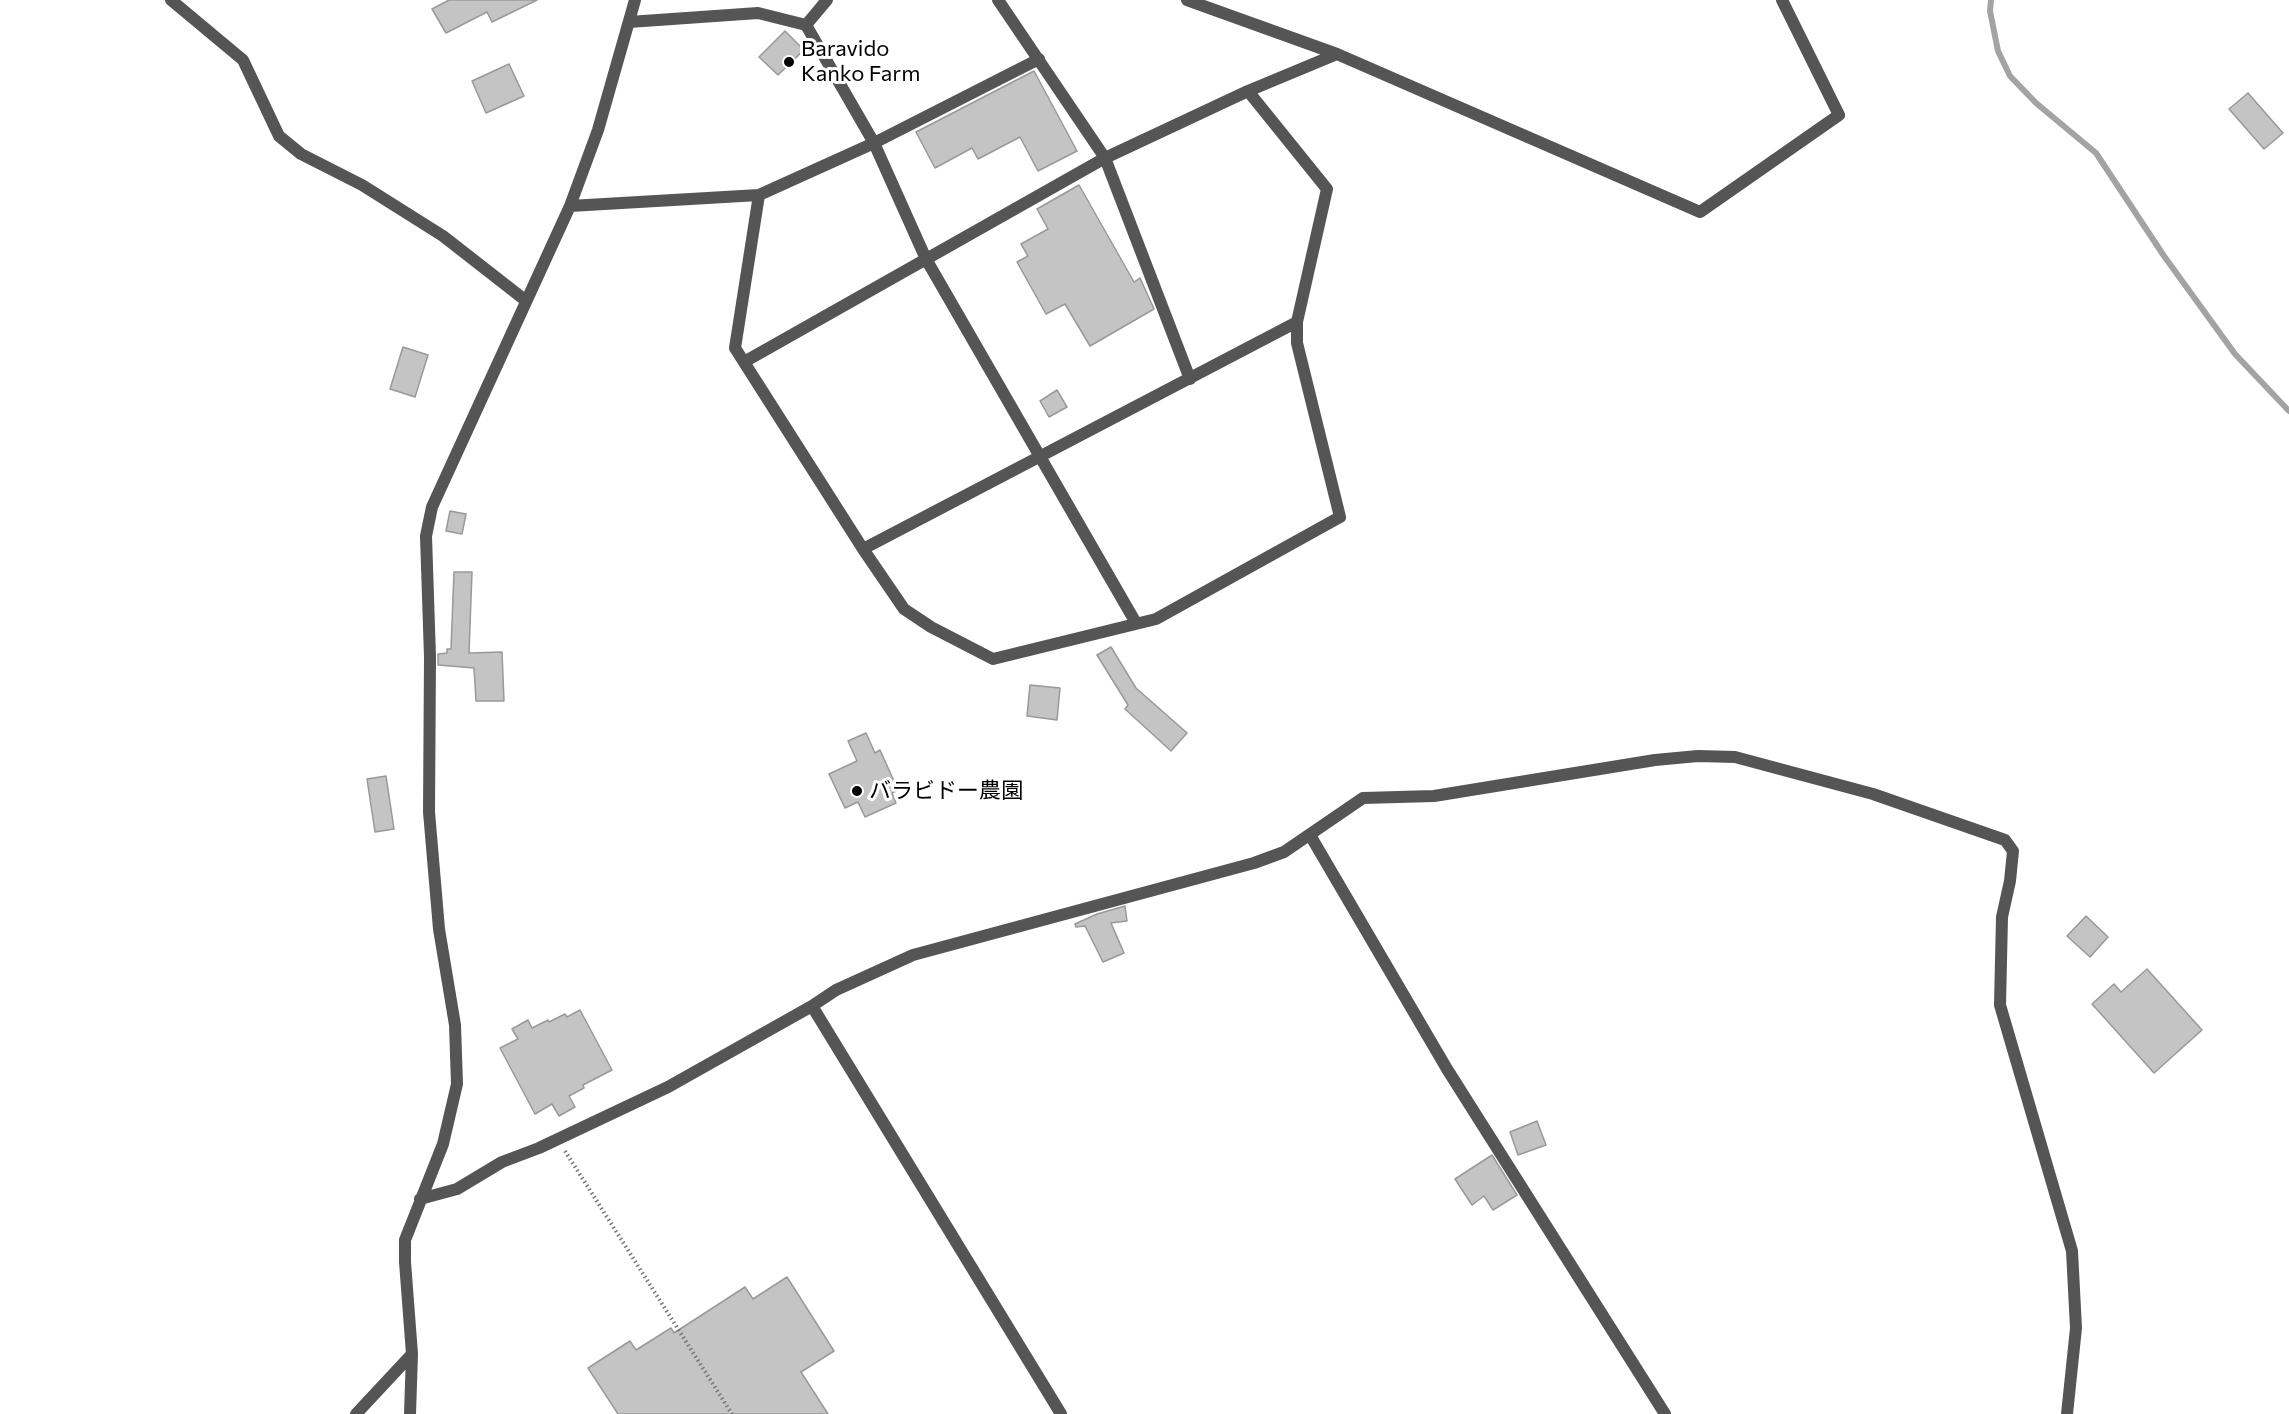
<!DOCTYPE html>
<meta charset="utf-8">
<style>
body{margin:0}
canvas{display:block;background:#fff}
</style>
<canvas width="2289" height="1414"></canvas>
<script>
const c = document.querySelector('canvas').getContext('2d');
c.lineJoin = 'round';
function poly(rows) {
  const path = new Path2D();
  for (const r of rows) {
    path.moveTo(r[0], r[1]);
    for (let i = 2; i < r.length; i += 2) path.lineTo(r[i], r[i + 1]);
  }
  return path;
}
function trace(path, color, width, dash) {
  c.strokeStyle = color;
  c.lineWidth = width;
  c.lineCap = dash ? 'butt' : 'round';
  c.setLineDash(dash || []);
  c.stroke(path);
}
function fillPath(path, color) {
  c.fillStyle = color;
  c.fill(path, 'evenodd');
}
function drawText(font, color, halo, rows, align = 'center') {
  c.font = font + ' Commissioner,"Noto Sans JP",sans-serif';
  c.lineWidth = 6;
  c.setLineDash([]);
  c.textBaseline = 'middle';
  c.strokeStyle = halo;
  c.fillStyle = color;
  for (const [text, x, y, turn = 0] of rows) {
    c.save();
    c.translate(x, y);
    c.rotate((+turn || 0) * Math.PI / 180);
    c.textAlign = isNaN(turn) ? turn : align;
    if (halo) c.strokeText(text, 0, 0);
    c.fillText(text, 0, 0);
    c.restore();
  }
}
trace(poly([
 [1991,0,1990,11,1998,51,2010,76,2036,103,2096,153,2164,256,2235,354,2289,411]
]), '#a3a3a3', 6);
const building = poly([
 [449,0,537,0,492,22,487,12,446,33,432,9,449,0],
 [785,31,804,50,778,75,759,57,785,31],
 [509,64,524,96,486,113,472,81,509,64],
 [1034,71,1077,151,1038,171,1020,137,978,159,972,148,935,168,916,132,1034,71],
 [2248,93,2283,133,2264,149,2229,109,2248,93],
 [1079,185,1134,282,1140,278,1154,309,1090,346,1065,304,1046,314,1017,262,1028,256,1021,244,1048,229,1037,209,1079,185],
 [403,347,428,355,415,397,390,389,403,347],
 [1057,390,1067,407,1049,417,1040,401,1057,390],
 [450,511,466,514,462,534,446,531,450,511],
 [454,572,472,572,469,653,502,652,504,701,476,701,474,668,438,665,438,654,447,653,447,649,451,649,454,572],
 [1111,647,1136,688,1187,733,1171,751,1125,709,1128,705,1097,655,1111,647],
 [1030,685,1060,688,1057,720,1027,716,1030,685],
 [866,733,875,753,880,750,898,790,892,793,896,803,865,817,858,802,845,808,829,774,857,761,848,741,866,733],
 [386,776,394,829,375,832,367,779,386,776],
 [1125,906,1127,921,1111,923,1124,953,1103,962,1085,926,1076,927,1075,924,1097,914,1125,906],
 [2086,916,2108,937,2090,957,2067,936,2086,916],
 [2147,969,2202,1030,2154,1073,2092,1004,2114,984,2121,992,2147,969],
 [580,1010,612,1070,583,1085,584,1088,569,1096,575,1107,559,1116,552,1104,535,1114,500,1048,518,1039,512,1029,528,1020,532,1028,548,1020,549,1022,565,1014,567,1017,580,1010],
 [1537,1121,1546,1145,1518,1155,1510,1132,1537,1121],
 [1492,1155,1517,1195,1493,1210,1484,1196,1472,1205,1455,1179,1492,1155],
 [787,1277,834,1351,801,1372,828,1414,618,1414,588,1368,630,1341,636,1350,671,1328,674,1333,745,1287,753,1299,787,1277]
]);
fillPath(building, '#c4c4c4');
trace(building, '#999', 1.5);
trace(poly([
 [565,1151,732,1414]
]), '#777', 4, [1.5, 3]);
trace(poly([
 [171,0,243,60,279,136,301,154,362,185,443,236,525,300],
 [998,0,1105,158,1190,379],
 [1187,0,1337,54,1700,212,1839,115,1782,0],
 [629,22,758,13,806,25,874,143,926,259,1136,623],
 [806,25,827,0],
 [759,195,735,348,863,549,904,609,931,627,993,659,1156,619,1340,517,1297,343,1297,322,1327,189,1248,91],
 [570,206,759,195,874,143,1039,59],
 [744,362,1105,158,1248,91,1337,54],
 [863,549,1297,322],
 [1310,835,1447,1069,1665,1414],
 [812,1006,1061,1414],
 [420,1199,457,1189,502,1162,539,1148,668,1087,812,1006,836,990,913,955,1254,863,1284,852,1363,798,1434,796,1655,760,1698,756,1735,757,1873,794,2005,840,2013,851,2010,881,2002,917,2000,1005,2072,1251,2076,1328,2067,1414],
 [356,1414,412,1354],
 [410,1414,412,1354,405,1262,405,1240,443,1144,457,1084,455,1025,439,929,429,812,430,657,426,536,432,507,570,206,598,130,635,0]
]), '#555', 12);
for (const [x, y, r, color] of [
 [789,62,6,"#000"],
 [857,791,6,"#000"]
]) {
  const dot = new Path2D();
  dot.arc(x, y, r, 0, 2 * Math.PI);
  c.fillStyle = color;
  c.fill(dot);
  trace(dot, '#fff', 2);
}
drawText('22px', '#000', '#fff', [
 ["Baravido",801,49],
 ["Kanko Farm",801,74],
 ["バラビドー農園",869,791]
], 'left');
</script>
